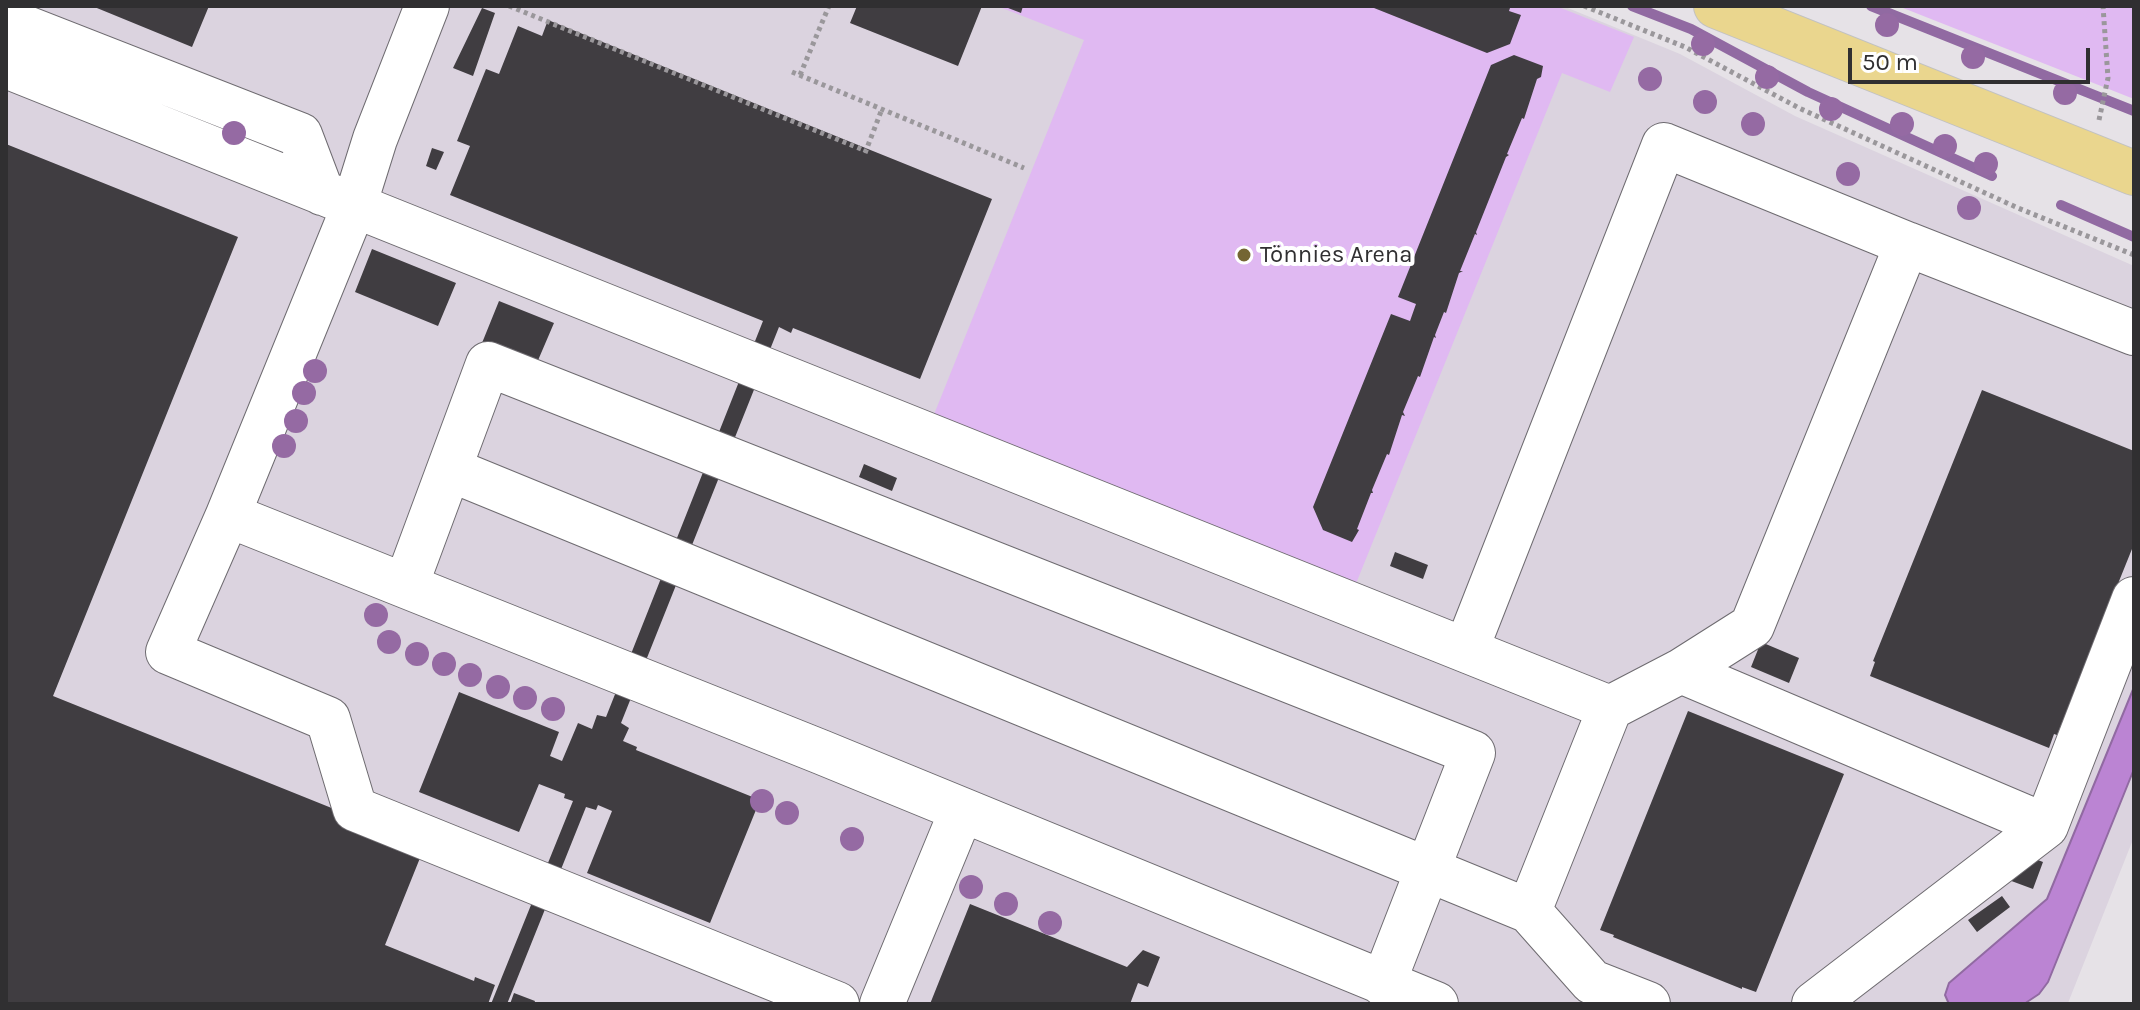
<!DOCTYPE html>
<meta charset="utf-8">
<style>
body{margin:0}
#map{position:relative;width:2140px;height:1010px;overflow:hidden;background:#e6e2e7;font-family:Karla,sans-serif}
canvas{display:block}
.frame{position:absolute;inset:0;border:8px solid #302f31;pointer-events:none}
.scale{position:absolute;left:1848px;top:48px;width:242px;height:36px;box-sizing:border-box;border:4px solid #302f31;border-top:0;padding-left:10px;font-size:24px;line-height:28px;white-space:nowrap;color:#302f31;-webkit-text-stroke:6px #fff;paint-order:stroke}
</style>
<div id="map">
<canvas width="2140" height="1010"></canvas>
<div class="frame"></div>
<div class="scale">50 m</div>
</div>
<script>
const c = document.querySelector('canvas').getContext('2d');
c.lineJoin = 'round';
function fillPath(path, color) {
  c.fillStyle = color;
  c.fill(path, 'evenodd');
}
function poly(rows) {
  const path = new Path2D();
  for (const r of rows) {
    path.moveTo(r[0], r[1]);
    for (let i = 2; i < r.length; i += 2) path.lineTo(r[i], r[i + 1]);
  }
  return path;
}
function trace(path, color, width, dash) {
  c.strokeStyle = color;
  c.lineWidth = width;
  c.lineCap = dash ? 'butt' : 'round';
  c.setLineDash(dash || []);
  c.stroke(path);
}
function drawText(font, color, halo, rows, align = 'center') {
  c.font = font + ' Karla,sans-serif';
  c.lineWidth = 8;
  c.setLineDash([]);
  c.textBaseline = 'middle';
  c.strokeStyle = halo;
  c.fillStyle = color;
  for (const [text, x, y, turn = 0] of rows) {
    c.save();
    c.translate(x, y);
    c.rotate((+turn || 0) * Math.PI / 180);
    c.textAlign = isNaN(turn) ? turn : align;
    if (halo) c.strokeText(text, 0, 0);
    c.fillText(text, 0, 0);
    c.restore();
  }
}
fillPath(poly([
 [6,6,1563,6,1680,54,1795,116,2134,266,2134,837,2068,1003,6,1004]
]), '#dbd3df');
fillPath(poly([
 [1003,6,1556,6,1634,37,1610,92,1562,73,1355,586,933,417,1084,40,1002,8],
 [1898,6,2134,6,2134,99]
]), '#e0b9f2');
const water = poly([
 [2134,687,2134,769,2048,982,2039,994,2024,1004,1949,1004,1945,995,1949,983,2047,899,2134,687]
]);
fillPath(water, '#bb84d3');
trace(water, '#916aa2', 2);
trace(poly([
 [1632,6,1691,29,1808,92,1992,176],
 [1871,6,2134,111],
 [2061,205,2134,237]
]), '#916aa2', 10);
fillPath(poly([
 [92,6,209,6,192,47],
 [857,6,982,6,958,66,850,23],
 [1003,6,1023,6,1021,13],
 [1369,6,1498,6,1510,8,1509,11,1521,15,1510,44,1487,53],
 [482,8,495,13,473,76,453,68],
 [548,20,992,199,920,379,793,328,791,333,779,327,621,723,629,728,623,741,637,747,636,750,760,800,710,923,587,873,612,811,598,805,596,810,586,807,507,1004,491,1004,573,801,564,798,565,794,539,784,519,832,419,792,459,692,559,732,550,756,562,761,578,723,592,729,597,715,606,717,763,321,450,195,470,146,457,141,486,69,499,74,518,26,542,36],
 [1514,55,1543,66,1541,77,1537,79,1524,119,1522,118,1507,154,1509,155,1506,157,1476,232,1477,235,1475,234,1460,271,1463,271,1459,273,1446,313,1444,312,1435,335,1436,338,1434,337,1420,377,1418,376,1403,412,1405,416,1402,415,1389,455,1387,454,1372,490,1373,493,1371,493,1357,529,1359,530,1352,542,1323,530,1313,507,1391,314,1410,321,1416,304,1398,297,1491,65],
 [6,144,238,237,53,696,349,815,344,828,420,858,385,945,474,981,475,977,495,985,488,1004,6,1004],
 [432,148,444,152,436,170,426,166],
 [372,249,456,283,438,326,355,292],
 [499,301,554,323,536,365,482,343],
 [1982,390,2134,451,2134,544,2057,735,2054,734,2049,748,1870,676,1875,662,1873,661],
 [864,464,897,478,892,491,859,477],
 [1395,552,1428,565,1423,579,1390,566],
 [1761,642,1799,658,1789,683,1751,667],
 [1688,711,1844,774,1756,992,1742,987,1742,989,1613,937,1614,935,1600,930],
 [2017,852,2043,862,2033,889,2006,879],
 [2002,896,2010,907,1977,932,1968,920],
 [970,904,1127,967,1143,950,1160,957,1148,987,1138,983,1130,1004,930,1004],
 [514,993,535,1001,534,1004,510,1004]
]), '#403d41');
const minor = poly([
 [427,6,375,139,354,206,228,515,821,752,1436,1004],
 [6,20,300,135,322,193],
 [6,66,1610,708,1681,671,1752,626,1907,244,2134,333],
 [449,469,1529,911,1610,708],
 [228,515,168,652,328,719,355,809,837,1004],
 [406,585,488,364,1473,753,1383,984],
 [1466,650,1664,145,1907,244],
 [1681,671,2046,826],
 [1529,911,1592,982,1648,1004],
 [882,1004,962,810],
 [1814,1004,2046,826,2134,599]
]);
const major = poly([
 [1716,6,2134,173]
]);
trace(minor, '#6e6b70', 46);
trace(major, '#c1c1c1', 46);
trace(poly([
 [509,6,866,151],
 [1584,6,1685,47,1799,108,2018,208,2134,255],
 [792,72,1024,168],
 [800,75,829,6],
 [2099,120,2108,78,2103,6],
 [865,153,882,109]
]), '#9a979b', 5, [4, 4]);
trace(minor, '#fff', 44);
trace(major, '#ead68e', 44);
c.fillStyle = '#956aa3';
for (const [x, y] of [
 [1887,25],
 [1703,44],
 [1973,57],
 [1767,77],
 [1650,79],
 [2065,93],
 [1705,102],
 [1831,109],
 [1753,124],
 [1902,124],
 [234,133],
 [1945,146],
 [1986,164],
 [1848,174],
 [1969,208],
 [315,371],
 [304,393],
 [296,421],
 [284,446],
 [376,615],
 [389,642],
 [417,654],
 [444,664],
 [470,675],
 [498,687],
 [525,698],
 [553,709],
 [762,801],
 [787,813],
 [852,839],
 [971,887],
 [1006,904],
 [1050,923]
]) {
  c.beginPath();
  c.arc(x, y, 12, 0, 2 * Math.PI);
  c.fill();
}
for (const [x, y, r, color] of [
 [1244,255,8,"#746533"]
]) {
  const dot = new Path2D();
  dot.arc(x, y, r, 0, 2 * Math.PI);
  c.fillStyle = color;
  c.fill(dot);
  trace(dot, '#fff', 3);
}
drawText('24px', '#302f31', '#fff', [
 ["Tönnies Arena",1260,255]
], 'left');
</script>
